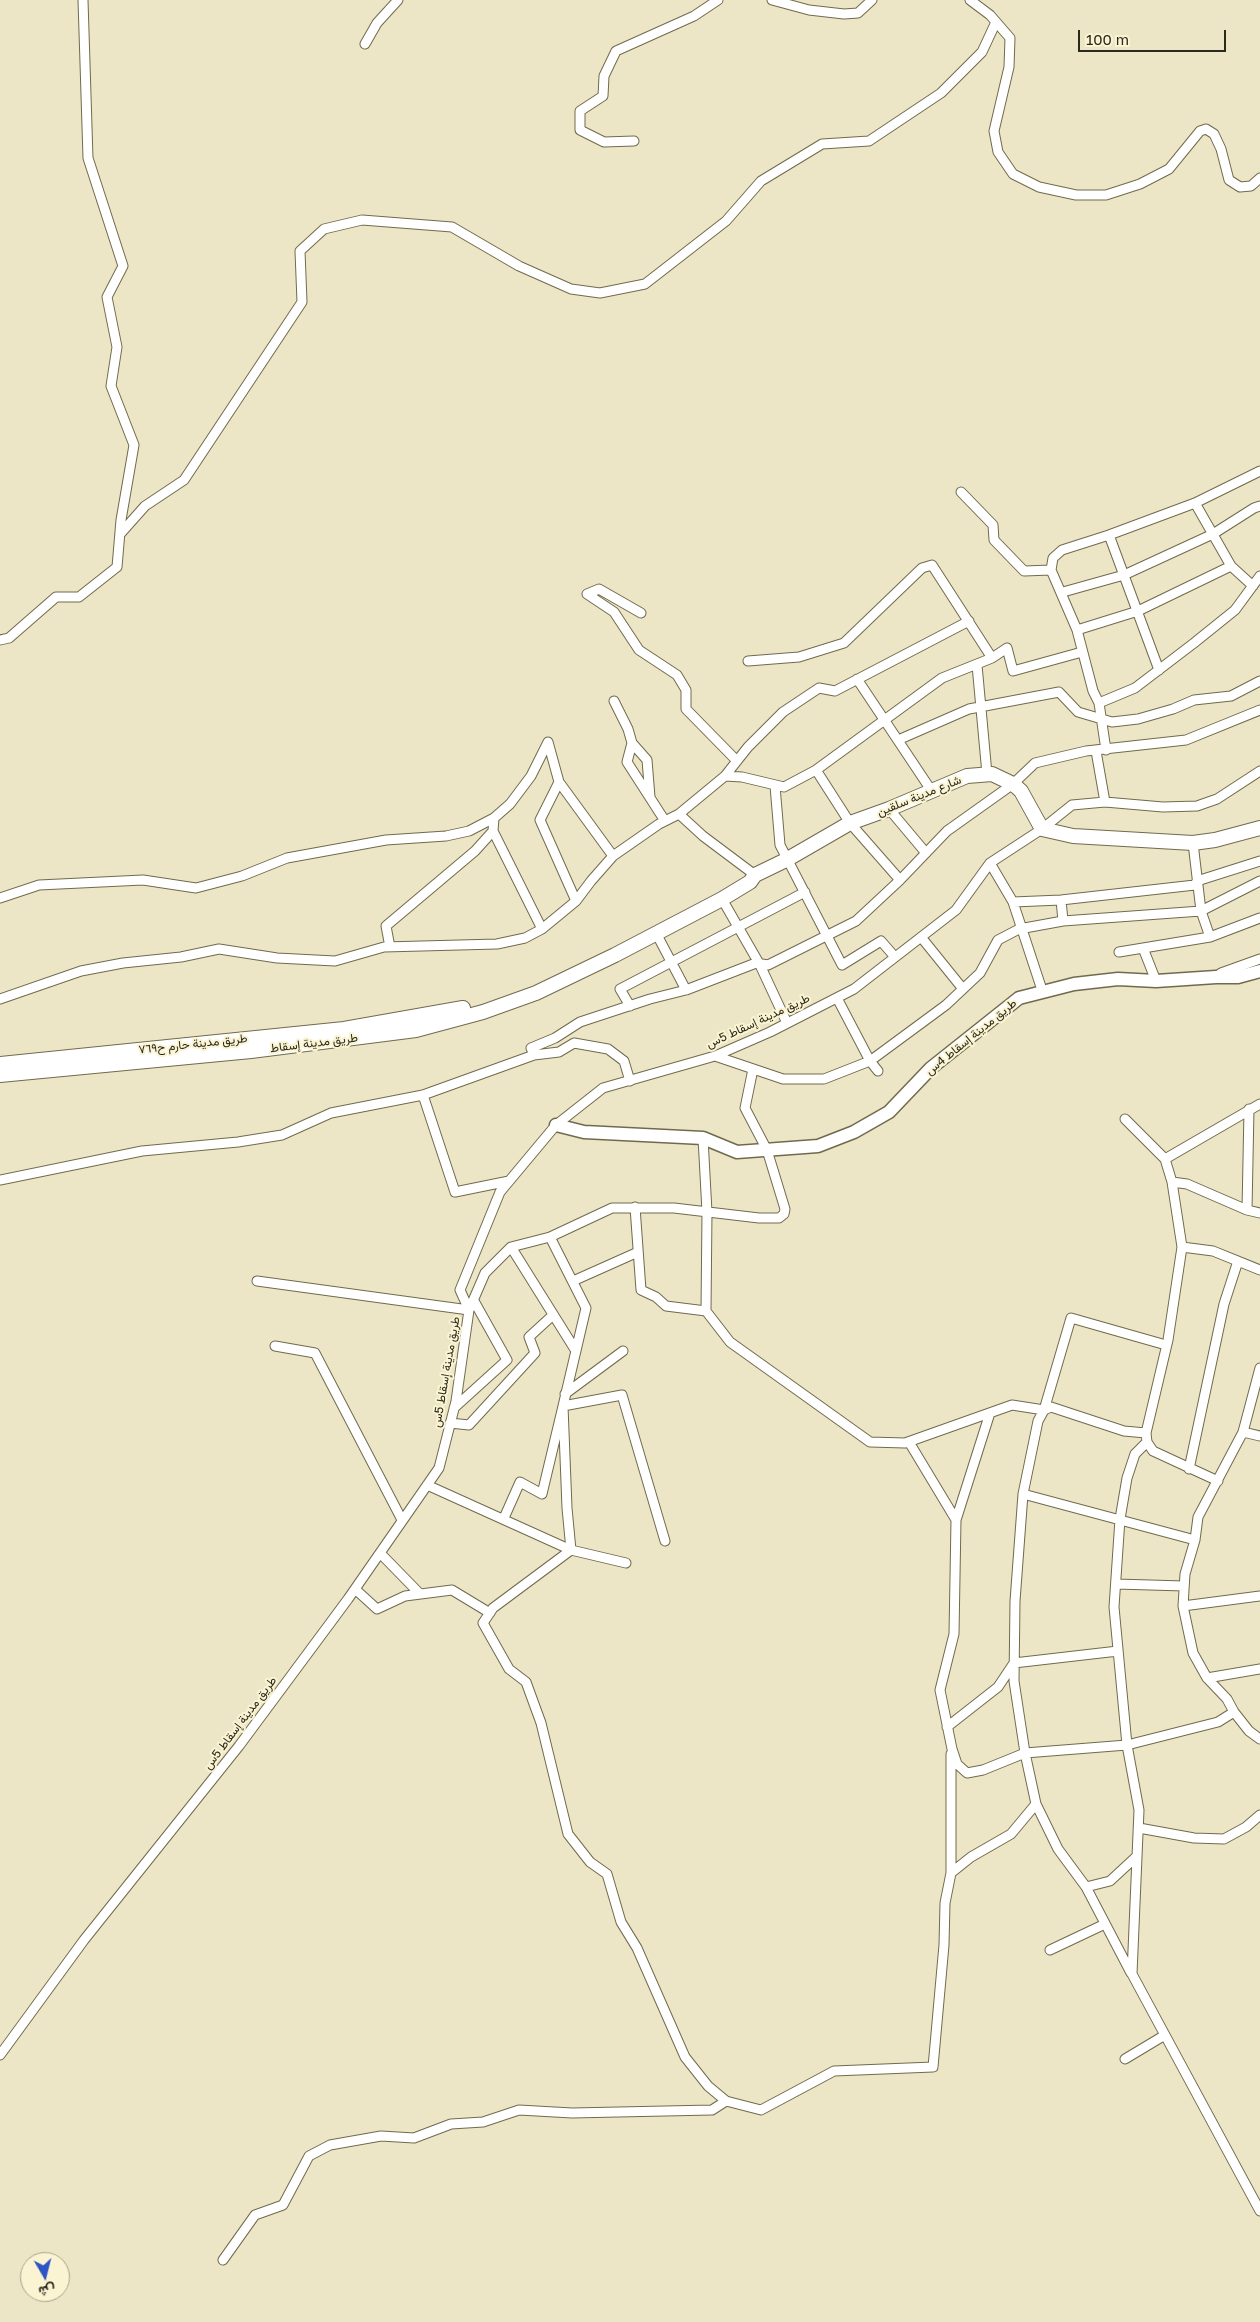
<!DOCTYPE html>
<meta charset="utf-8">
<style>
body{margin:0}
#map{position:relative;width:1260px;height:2322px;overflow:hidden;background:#ede6c6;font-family:"Golos Text",Vazirmatn,sans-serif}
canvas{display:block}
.north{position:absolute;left:20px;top:2252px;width:50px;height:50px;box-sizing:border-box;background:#fbf4d3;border:1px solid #a8a38a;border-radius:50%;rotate:172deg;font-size:14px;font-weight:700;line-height:20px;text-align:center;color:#2b291c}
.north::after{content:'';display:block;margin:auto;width:18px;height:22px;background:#2e55c5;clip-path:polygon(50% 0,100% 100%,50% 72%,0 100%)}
.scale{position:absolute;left:1078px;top:30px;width:148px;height:22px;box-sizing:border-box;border:2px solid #2b291c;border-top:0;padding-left:6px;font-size:15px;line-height:18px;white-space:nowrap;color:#2b291c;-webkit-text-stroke:4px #fbf4d3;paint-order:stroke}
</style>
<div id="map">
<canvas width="1260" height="2322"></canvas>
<div class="north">ش</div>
<div class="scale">100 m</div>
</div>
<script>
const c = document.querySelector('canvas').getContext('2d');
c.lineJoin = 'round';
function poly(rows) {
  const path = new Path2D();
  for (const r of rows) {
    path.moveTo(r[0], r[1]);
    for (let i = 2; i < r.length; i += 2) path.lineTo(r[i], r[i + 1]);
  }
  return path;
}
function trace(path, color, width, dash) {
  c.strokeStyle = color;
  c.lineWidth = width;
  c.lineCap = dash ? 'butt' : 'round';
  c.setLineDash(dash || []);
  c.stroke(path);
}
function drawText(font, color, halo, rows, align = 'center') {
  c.font = font + ' "Golos Text",Vazirmatn,sans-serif';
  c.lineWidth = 4;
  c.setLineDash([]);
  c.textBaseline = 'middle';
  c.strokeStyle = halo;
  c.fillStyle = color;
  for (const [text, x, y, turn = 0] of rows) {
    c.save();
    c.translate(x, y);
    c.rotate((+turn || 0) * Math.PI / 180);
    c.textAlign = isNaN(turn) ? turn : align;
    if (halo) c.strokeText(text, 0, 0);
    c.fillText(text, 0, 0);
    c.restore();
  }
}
const street = poly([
 [772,0,809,10,844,14,858,13,872,0],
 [970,0,990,15,1010,38,1009,67,994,131,998,152,1013,174,1039,187,1076,195,1106,195,1140,184,1169,169,1200,131,1206,129,1214,134,1221,149,1229,180,1240,187,1251,186,1260,178],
 [365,44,377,23,398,0],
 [634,141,604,142,580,130,580,111,603,96,604,76,616,51,694,16,718,0],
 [961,492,993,525,994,540,1024,571,1051,570,1077,630,1093,691,1099,703,1106,750],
 [1195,503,1231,566,1253,586],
 [121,533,145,506,184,480,302,302,300,251,324,229,362,220,452,227,519,266,571,289,600,293,645,284,726,221,761,181,822,144,869,141,941,93,982,52,996,22],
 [1109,535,1159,670],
 [1051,570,1053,558,1062,550,1109,535,1195,503,1260,471],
 [1063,592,1124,575,1213,534,1254,508,1260,506],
 [641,613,599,589,587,594,614,612,639,650,677,675,686,690,686,709,737,761],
 [1077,630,1138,611,1231,566],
 [0,640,9,638,56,597,79,597,117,567,121,520,134,445,111,386,117,347,107,297,123,266,88,158,83,0],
 [992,658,1007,648,1013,671,1082,652],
 [977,665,987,774],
 [857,679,931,790],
 [614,701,628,729,632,743,627,762,665,821],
 [1099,703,1135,688,1194,643,1235,610,1260,576],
 [898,740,969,709,1059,692,1078,712,1112,722,1138,719,1173,709,1194,700,1231,696,1260,681],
 [632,743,647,760,650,797],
 [1096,751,1105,802],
 [816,770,850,823,900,880],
 [725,776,748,747,783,712,819,688,835,691,969,621],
 [559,782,613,856],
 [775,786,780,845,842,965,881,941,895,957],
 [889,809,926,853],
 [679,814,703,836,755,875],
 [493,831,542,929],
 [1193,843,1201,911,1210,937],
 [990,863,1013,902,1042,990],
 [0,898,39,885,143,880,196,888,242,876,287,858,386,840,446,836,469,831,494,818],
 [722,899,760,965,787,1023],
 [1061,900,1063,921],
 [1013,902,1061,900,1195,885,1197,881,1260,861],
 [656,933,686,990],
 [921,937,963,989],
 [390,947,386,926,475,851,493,831,494,818,510,804,531,776,548,742,559,782,540,820,576,901],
 [1143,948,1156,981],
 [1119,952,1210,937,1260,918],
 [1217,977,1221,973,1260,959],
 [837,998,870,1061,878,1071],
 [0,999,81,971,123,963,181,957,219,949,277,958,335,961,384,947,497,944,525,938,542,929,576,901,591,881,613,856,659,824,679,814,725,776,742,777,784,787,816,770,942,678,992,658,932,565,922,568,844,643,799,657,748,661],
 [630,1006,620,989,805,892],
 [534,1055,531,1048,555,1038,580,1022,650,999,686,990,756,963,768,965,856,921,900,880,947,831,1013,784,1035,763,1086,751,1186,740,1260,710],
 [715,1056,783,1079,824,1079,870,1061,946,1005,980,973,998,940,1019,929,1063,921,1201,911,1260,881],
 [423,1095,455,1192,509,1181],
 [1125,1119,1165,1159,1172,1182,1182,1247,1168,1340,1146,1433,1147,1442,1153,1451,1218,1481],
 [703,1138,707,1212,706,1311,730,1342,870,1442,905,1443,1012,1405,1044,1410,1071,1318,1166,1345],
 [1165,1159,1260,1104],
 [0,1180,142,1151,238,1142,282,1135,331,1113,423,1095,534,1055,559,1052,574,1043,608,1049,624,1061,630,1081],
 [1172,1182,1187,1184,1247,1210,1260,1213],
 [635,1207,641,1290,656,1297,666,1306,706,1311],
 [1247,1210,1249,1109],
 [550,1237,586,1308,563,1406,567,1508,571,1550,493,1608,483,1623,509,1669,526,1682,541,1723,568,1834,590,1862,607,1874,621,1922,637,1948,685,2057,708,2086,726,2101],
 [511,1247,576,1351],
 [1182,1247,1213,1251,1260,1270],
 [257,1281,469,1310,485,1273,511,1247,550,1237,612,1208,674,1208,759,1218,779,1218,784,1214,785,1209,767,1150,745,1108,753,1069],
 [573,1281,638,1252],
 [275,1346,315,1353,402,1520],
 [1260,1368,1243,1432,1198,1517,1195,1540,1185,1574,1183,1606,1193,1653,1207,1678,1227,1699,1234,1712,1249,1731,1260,1739],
 [565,1394,623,1351],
 [454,1408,507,1360,474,1301],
 [990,1413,956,1520,954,1634,940,1690,952,1749,957,1764,967,1773,983,1770,1025,1753,1127,1745,1218,1722,1234,1712],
 [450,1423,469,1425,535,1353,529,1337,553,1315],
 [1243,1432,1260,1436],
 [909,1442,956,1520],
 [1147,1442,1135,1454,1127,1478,1120,1519,1114,1607,1127,1745,1139,1810,1132,1974,1260,2211],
 [1189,1469,1224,1304,1238,1261],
 [427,1485,571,1550,626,1563],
 [1023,1494,1195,1540],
 [504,1518,520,1482,542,1494,563,1406,622,1395,665,1541],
 [380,1553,420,1594],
 [1116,1584,1184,1586],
 [355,1589,377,1609,405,1596,452,1590,490,1613],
 [1183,1606,1260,1596],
 [1207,1678,1260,1669],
 [947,1727,998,1687,1014,1663,1118,1651],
 [951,1754,951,1873],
 [1139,1828,1194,1838,1224,1839,1246,1827,1260,1815],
 [1137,1856,1110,1881,1086,1887,1058,1849,1036,1804,1025,1753,1014,1681,1015,1601,1023,1494,1038,1421,1044,1410,1051,1407,1124,1431,1146,1433],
 [1086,1887,1131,1973],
 [1050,1950,1105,1924],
 [0,2055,84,1940,239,1746,348,1599,439,1468,456,1401,469,1310,460,1290,500,1192,556,1125,603,1088,715,1056,770,1032,854,989,956,910,990,863,1042,829,1072,805,1105,802,1163,807,1197,806,1217,799,1260,771],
 [1125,2059,1165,2035],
 [223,2260,255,2215,283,2205,309,2156,330,2145,381,2136,414,2138,451,2124,483,2122,519,2110,572,2113,712,2110,726,2101,761,2110,834,2071,933,2067,944,1945,945,1903,951,1873,971,1857,1011,1834,1036,1804]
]);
const secondary = poly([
 [556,1125,584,1132,703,1138,737,1152,818,1146,854,1132,889,1112,931,1068,1019,998,1074,984,1118,979,1156,981,1216,977,1238,977,1260,971]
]);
const primary = poly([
 [0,1064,344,1029,463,1008],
 [0,1075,251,1051,416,1030,483,1012,536,993,615,955,722,899,750,882,755,875,786,860,850,823,889,809,967,776,992,774,1013,784,1021,791,1042,829,1073,836,1193,843,1215,840,1260,828]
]);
trace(street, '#706a4d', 11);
trace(secondary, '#706a4d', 15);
trace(primary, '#706a4d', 16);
trace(street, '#fff', 9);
trace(secondary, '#fff', 12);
trace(primary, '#fff', 14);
drawText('12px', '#2b291c', '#fbf4d3', [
 ["شارع مدينة سلقين",919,796,-22],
 ["طريق مدينة إسقاط 5س",758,1021,-25],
 ["طريق مدينة إسقاط 4س",971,1037,-39],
 ["طريق مدينة إسقاط",314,1043,-7],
 ["طريق مدينة حارم ح٧٦٩",193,1044,-6],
 ["طريق مدينة إسقاط 5س",446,1372,-80],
 ["طريق مدينة إسقاط 5س",240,1723,-53]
]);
</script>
